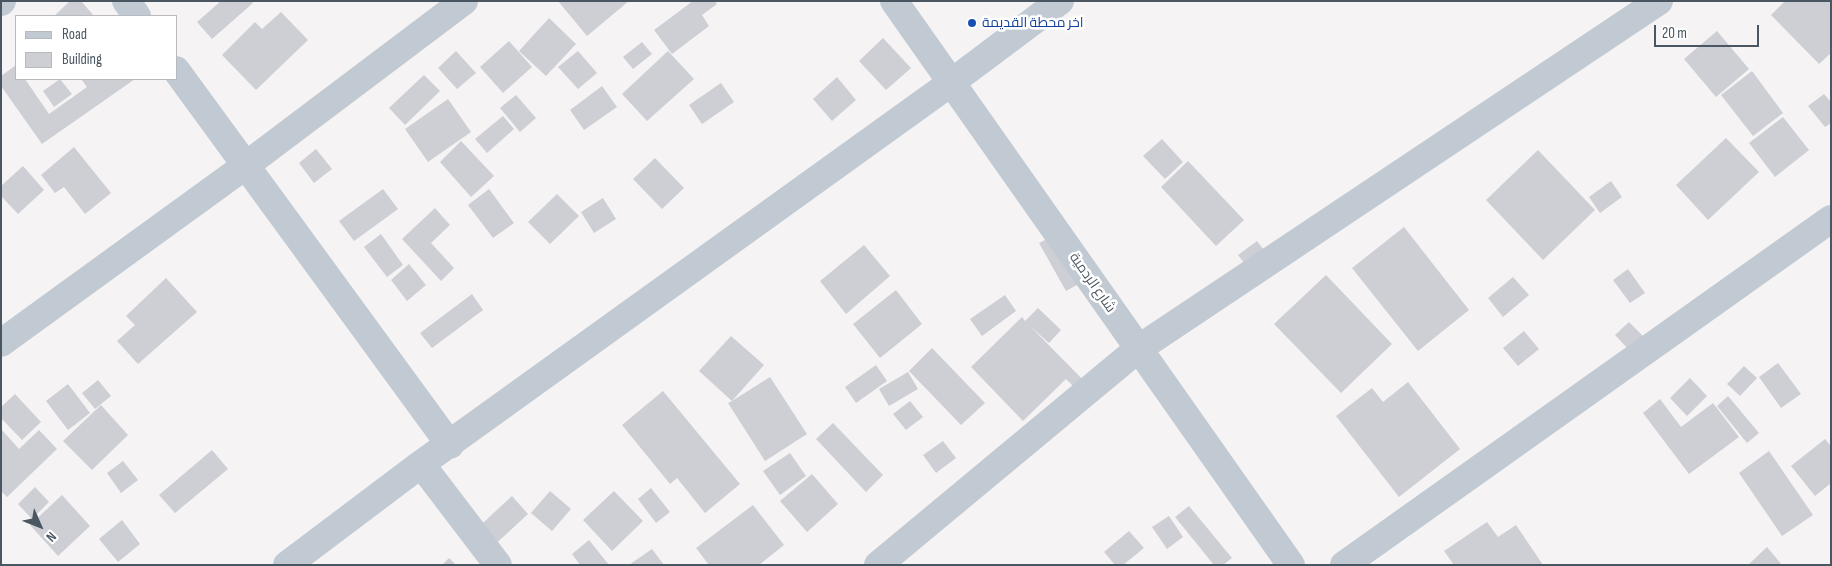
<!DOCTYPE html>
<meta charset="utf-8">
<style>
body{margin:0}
#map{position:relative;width:1832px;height:566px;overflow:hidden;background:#f5f3f3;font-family:"Sofia Sans Condensed",sans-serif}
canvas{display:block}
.frame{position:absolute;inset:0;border:2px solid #4a5661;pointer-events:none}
.legend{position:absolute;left:15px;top:15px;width:162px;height:65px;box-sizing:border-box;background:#fff;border:1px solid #b7bbc0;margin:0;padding:6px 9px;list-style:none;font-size:15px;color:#4a5661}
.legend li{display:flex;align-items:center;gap:10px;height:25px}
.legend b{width:25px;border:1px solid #b7bbc0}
.north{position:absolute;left:15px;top:501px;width:50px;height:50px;-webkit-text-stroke:4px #fff;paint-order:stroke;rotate:134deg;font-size:14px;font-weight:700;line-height:20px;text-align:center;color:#4a5661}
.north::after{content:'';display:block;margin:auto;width:18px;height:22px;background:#4a5661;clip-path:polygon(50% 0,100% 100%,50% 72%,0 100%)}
.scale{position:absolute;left:1654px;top:25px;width:105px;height:22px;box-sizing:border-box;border:2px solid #4a5661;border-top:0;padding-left:6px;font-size:15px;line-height:18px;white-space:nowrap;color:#4a5661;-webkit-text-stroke:4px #fff;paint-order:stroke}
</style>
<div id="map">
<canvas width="1832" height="566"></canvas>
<div class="frame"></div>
<ul class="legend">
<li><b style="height:6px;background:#c1cad2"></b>Road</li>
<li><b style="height:14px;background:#cdcfd5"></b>Building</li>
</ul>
<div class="north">N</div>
<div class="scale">20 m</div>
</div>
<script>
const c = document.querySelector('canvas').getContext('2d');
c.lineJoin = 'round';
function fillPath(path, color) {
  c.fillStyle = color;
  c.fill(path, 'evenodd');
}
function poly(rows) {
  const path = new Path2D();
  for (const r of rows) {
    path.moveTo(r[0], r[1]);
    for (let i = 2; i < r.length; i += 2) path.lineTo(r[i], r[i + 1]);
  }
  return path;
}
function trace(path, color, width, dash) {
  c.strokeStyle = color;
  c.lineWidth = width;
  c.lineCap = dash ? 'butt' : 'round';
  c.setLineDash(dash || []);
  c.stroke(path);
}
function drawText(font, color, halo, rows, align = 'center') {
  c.font = font + ' "Sofia Sans Condensed",Cairo,sans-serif';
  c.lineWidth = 5;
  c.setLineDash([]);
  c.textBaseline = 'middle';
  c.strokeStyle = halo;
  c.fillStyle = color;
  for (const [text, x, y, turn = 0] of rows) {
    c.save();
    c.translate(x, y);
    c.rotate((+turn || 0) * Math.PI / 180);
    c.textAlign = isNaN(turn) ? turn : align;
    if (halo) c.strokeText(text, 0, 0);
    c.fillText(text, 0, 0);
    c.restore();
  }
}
fillPath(poly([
 [70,1,81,1,94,16,54,16],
 [221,1,251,1,253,3,212,39,197,22],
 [558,1,629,1,587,36],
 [693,1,715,1,717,4,702,15,709,26,672,54,654,30],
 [1785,1,1829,1,1831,3,1831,53,1819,64,1771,15],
 [281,12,308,40,256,90,222,55,255,22,262,29],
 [549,18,576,44,546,76,519,51],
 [1717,31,1749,69,1716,97,1684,59],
 [883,38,911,68,886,90,859,61],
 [509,41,532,67,503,93,480,67],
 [642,42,652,54,633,69,623,57],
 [456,51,476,73,457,89,438,68],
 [578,51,597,73,578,89,558,67],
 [668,51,694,79,647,121,622,94],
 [16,65,16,79,25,79,49,114,87,87,81,79,135,79,42,144,1,86,1,76],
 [1752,71,1783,113,1753,136,1721,95],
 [424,75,440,91,405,125,389,108],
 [837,77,856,100,832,121,813,99],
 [60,79,72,94,54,107,43,91],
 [721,83,734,102,702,124,689,105],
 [602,86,617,107,584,130,570,110],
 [1824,94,1831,102,1831,123,1825,127,1808,106],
 [516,95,536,118,520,132,500,108],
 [448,99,471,132,428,162,405,129],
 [503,116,514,129,487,153,475,139],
 [1783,117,1809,150,1775,177,1749,143],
 [1726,138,1759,172,1708,220,1676,185],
 [1162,139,1183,162,1165,179,1143,156],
 [461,141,494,176,471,197,440,162],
 [74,147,111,193,85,214,64,187,55,193,41,175],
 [316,149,332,169,314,183,299,163],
 [1538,150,1595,210,1543,260,1486,200],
 [655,158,684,188,662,209,633,179],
 [1188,161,1244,220,1216,246,1161,187],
 [23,166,44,190,18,214,1,196,1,186],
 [1611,181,1622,197,1600,213,1589,197],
 [383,189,398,209,354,241,339,221],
 [489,189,514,223,493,238,468,205],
 [557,194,579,216,550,244,528,222],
 [603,198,616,219,594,233,581,212],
 [435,208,450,225,431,243,454,268,441,281,402,239],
 [1404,227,1469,310,1418,351,1352,268],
 [381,234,403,265,387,277,364,247],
 [1055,235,1082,282,1066,291,1039,243],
 [1257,241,1267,254,1248,268,1238,255],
 [864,245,890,276,846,314,820,281],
 [409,264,426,285,407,301,391,280],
 [1628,269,1645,293,1630,303,1613,280],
 [1326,275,1392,344,1341,393,1274,324],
 [1513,277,1529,295,1503,317,1488,298],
 [166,278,197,312,138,364,117,341,135,325,126,316],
 [896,290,922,324,880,358,853,324],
 [472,294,483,310,432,348,420,333],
 [1005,295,1016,311,982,336,970,319],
 [1038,308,1061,330,1049,343,1031,327,1091,388,1083,396,1066,379,1023,421,971,367,1022,317,1025,321],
 [1629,322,1644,337,1630,351,1615,335],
 [1524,331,1539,349,1518,366,1503,348],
 [731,336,764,365,732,401,770,377,807,434,765,461,728,403,732,401,699,371],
 [932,348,985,403,961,425,909,371],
 [1778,363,1801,394,1781,408,1759,377],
 [876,365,887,381,856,403,845,387],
 [1744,366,1757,378,1740,396,1727,384],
 [908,372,918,389,889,406,879,389],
 [1690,378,1707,396,1687,416,1670,398],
 [98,380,111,396,95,409,82,393],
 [1408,382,1460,449,1399,497,1336,416,1372,388,1383,402],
 [68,384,90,413,68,430,46,401],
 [663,391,740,484,705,513,677,478,670,484,622,425],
 [15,394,41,422,22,440,1,418,1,407],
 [1728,396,1759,433,1747,443,1717,406],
 [1660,399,1681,427,1713,403,1739,437,1689,474,1643,413],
 [910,401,923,417,906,430,893,414],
 [101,405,128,435,92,470,63,441],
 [833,423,883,475,866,492,816,439],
 [1,429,19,449,39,430,57,449,7,497,1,491],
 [1825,439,1831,446,1831,483,1815,496,1791,466],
 [943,441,956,458,936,473,923,455],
 [212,450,228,469,175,513,159,495],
 [1769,451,1813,515,1782,536,1739,473],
 [790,453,806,476,780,495,763,471],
 [123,461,138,480,121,493,107,473],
 [812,474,838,504,807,532,780,501],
 [35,487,49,502,32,519,18,504],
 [651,488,670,512,656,523,638,499],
 [550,491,571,509,552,531,531,513],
 [614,491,643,521,612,551,583,520],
 [62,495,90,526,58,556,30,525],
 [512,496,528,514,489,550,472,533],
 [753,505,784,545,759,565,709,565,696,548],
 [1189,506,1232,558,1223,565,1214,565,1175,517],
 [1169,516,1183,537,1167,549,1152,527],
 [122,520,140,544,118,562,99,539],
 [1487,522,1498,537,1516,525,1543,565,1454,565,1444,551],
 [1129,531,1144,548,1123,565,1115,565,1104,552],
 [589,540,609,565,580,565,572,554],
 [1767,547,1782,565,1748,565],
 [652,549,664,565,629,565],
 [449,558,456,565,442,565]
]), '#cdcfd5');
trace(poly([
 [126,1,137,16],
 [894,1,1291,565],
 [1,2,2,1],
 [176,70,450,445],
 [1,343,245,166,464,1],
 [421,464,498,565],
 [287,565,421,464,952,82,1060,1],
 [878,565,1138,349,1659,1],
 [1344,565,1831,219]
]), '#c1cad2', 28);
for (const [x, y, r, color] of [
 [972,23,5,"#1a4fb4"]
]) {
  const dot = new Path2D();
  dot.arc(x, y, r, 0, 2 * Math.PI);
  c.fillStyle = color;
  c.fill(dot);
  trace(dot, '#fff', 2);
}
drawText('14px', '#164399', '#fff', [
 ["اخر محطة القديمة",982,23]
], 'left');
drawText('14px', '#4a5661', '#fff', [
 ["شارع الردمية",1092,283,55]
]);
</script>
